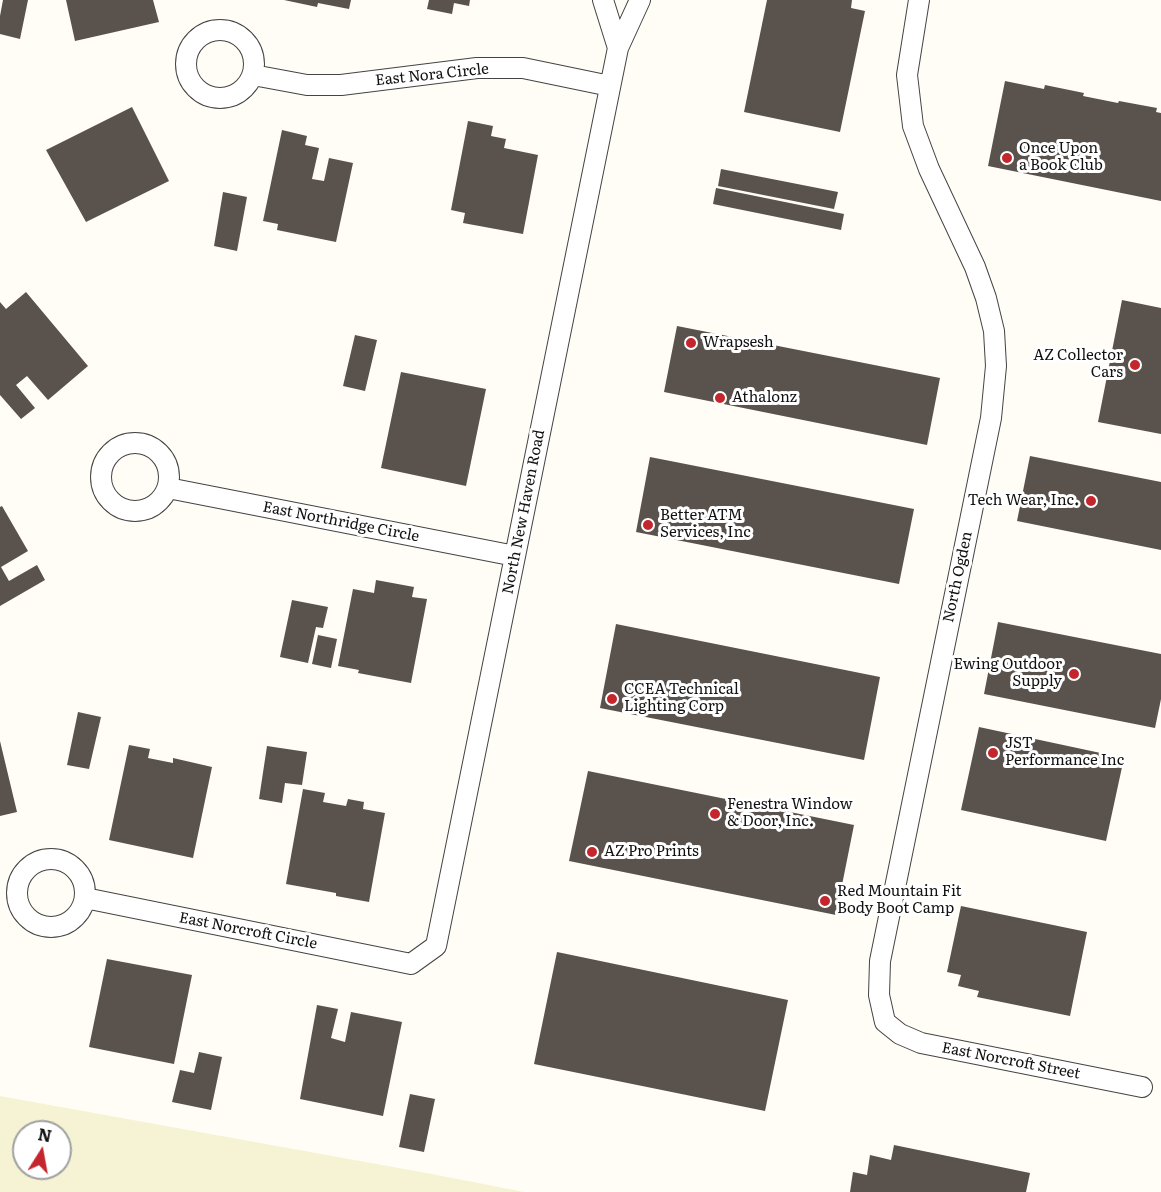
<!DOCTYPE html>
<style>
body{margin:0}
#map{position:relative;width:1161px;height:1192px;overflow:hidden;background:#fffdf5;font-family:Literata,serif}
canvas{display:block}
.north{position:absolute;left:12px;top:1120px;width:60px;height:60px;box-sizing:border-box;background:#fff;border:2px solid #a0a0a0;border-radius:50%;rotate:11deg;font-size:16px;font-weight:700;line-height:24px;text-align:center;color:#111}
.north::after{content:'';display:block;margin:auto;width:21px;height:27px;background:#c4262e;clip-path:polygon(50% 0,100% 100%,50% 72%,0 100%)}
</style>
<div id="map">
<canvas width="1161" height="1192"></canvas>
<div class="north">N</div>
</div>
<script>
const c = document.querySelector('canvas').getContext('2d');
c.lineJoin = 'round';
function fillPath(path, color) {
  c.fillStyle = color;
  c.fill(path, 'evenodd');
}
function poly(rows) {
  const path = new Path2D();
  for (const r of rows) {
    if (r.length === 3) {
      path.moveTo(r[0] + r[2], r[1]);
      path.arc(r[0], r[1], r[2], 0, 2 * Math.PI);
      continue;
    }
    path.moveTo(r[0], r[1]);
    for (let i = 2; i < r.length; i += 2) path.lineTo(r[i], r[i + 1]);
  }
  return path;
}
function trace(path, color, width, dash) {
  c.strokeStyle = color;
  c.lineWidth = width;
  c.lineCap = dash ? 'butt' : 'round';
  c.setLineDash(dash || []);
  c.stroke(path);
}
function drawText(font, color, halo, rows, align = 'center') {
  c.font = font + ' Literata,serif';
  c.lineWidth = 6;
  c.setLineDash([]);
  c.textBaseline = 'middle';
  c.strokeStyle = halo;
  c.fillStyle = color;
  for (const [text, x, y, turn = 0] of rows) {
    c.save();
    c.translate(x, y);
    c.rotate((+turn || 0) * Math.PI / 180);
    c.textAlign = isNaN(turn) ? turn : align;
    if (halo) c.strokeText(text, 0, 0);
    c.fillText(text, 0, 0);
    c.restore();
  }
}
fillPath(poly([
 [0,1096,432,1174,524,1192,0,1192],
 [24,1132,60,1132,60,1168,24,1168]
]), '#f6f3d4');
fillPath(poly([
 [3,0,28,0,20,39,0,34,0,16],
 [66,0,153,0,159,22,75,41],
 [284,0,351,0,349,9,318,3,317,7],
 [429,0,470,0,469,6,454,3,452,14,427,9],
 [767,0,852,0,851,8,865,11,840,132,744,112],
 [1005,81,1044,89,1045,85,1084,93,1083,96,1118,103,1119,101,1157,108,1156,112,1161,113,1161,201,988,166],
 [132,107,169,181,86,222,46,150],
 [468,121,493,126,491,136,506,139,504,148,538,155,523,234,463,223,465,213,451,210],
 [282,130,307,136,305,145,319,148,312,179,324,181,329,158,353,163,336,242,277,230,278,224,263,221],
 [721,169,838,192,834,209,718,186],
 [716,188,844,214,841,230,713,204],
 [223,192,247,197,237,251,214,246],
 [26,292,88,366,48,400,27,376,16,385,35,408,21,419,0,395,0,302,6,309],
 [1122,300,1161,308,1161,434,1098,422],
 [677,326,940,378,927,445,664,392],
 [355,335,377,340,365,391,343,386],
 [401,372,486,389,466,486,381,468],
 [1030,456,1161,482,1161,550,1017,521],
 [650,457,914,509,899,584,636,532],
 [2,506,28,551,1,567,9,581,37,565,45,580,0,606,0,507],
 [376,580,414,587,412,597,427,599,411,683,358,673,359,670,338,666,353,589,374,593],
 [292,600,328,607,323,628,316,627,308,663,280,657],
 [998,622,1161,654,1161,699,1155,728,984,694],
 [616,624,880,677,864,760,600,708],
 [318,635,337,639,331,668,312,664],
 [78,712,101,717,89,769,67,765],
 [979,727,1124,758,1106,841,961,810],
 [0,741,17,812,0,816],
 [129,745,150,749,148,758,173,763,173,758,212,767,193,858,109,840],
 [267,746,307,752,302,785,285,783,282,803,259,799],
 [588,771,854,825,836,915,569,861],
 [303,789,325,793,323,802,346,806,348,799,364,802,363,809,385,813,369,902,336,896,336,893,286,884],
 [961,906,1087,932,1070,1016,977,997,979,991,958,986,961,975,947,972],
 [557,952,788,1000,765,1111,534,1064],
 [107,959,192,975,174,1064,89,1047],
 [317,1005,338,1009,331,1038,345,1042,351,1012,402,1022,383,1116,300,1099],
 [199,1052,222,1057,211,1110,172,1102,180,1070,194,1073],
 [410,1094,435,1099,424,1152,399,1147],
 [894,1145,1030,1173,1026,1192,850,1192,853,1172,867,1175,870,1155,891,1160]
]), '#5a524d');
const minor = poly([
 [603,0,618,48,640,0],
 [919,0,907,75,913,126,929,169,975,267,986,298,994,331,996,366,991,418,880,961,879,995,885,1022,900,1034,921,1043,1142,1087],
 [220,64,34],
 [253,75,307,85,341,85,477,68,523,68,610,86],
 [135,477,34],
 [168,488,515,556],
 [51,893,34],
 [85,898,411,964,436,946,618,48]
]);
trace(minor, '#444', 22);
trace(minor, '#fff', 20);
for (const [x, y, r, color] of [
 [1007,158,6,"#c4262e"],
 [691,343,6,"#c4262e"],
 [1135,365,6,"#c4262e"],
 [720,398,6,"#c4262e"],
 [1091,501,6,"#c4262e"],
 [648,525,6,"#c4262e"],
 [1074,674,6,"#c4262e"],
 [612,699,6,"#c4262e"],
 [993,753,6,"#c4262e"],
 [715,814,6,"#c4262e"],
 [592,852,6,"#c4262e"],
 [825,901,6,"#c4262e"]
]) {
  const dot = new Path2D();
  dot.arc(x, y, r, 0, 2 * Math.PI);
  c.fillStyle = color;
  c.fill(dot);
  trace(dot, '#fff', 2);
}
drawText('15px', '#111', '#fff', [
 ["East Nora Circle",432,75,-6],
 ["North New Haven Road",524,512,-79],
 ["East Northridge Circle",341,522,11],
 ["North Ogden",958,577,-78],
 ["East Norcroft Circle",248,931,11],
 ["East Norcroft Street",1011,1061,11]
]);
drawText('15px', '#111', '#fff', [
 ["Once Upon",1019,149],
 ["a Book Club",1019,166],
 ["Wrapsesh",703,343],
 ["AZ Collector",1123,356,"right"],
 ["Cars",1123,373,"right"],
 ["Athalonz",732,398],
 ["Tech Wear, Inc.",1079,501,"right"],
 ["Better ATM",660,516],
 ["Services, Inc",660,533],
 ["Ewing Outdoor",1062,665,"right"],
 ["Supply",1062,682,"right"],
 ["CCEA Technical",624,690],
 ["Lighting Corp",624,707],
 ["JST",1005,744],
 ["Performance Inc",1005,761],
 ["Fenestra Window",727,805],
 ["& Door, Inc.",727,822],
 ["AZ Pro Prints",604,852],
 ["Red Mountain Fit",837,892],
 ["Body Boot Camp",837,909]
], 'left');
</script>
